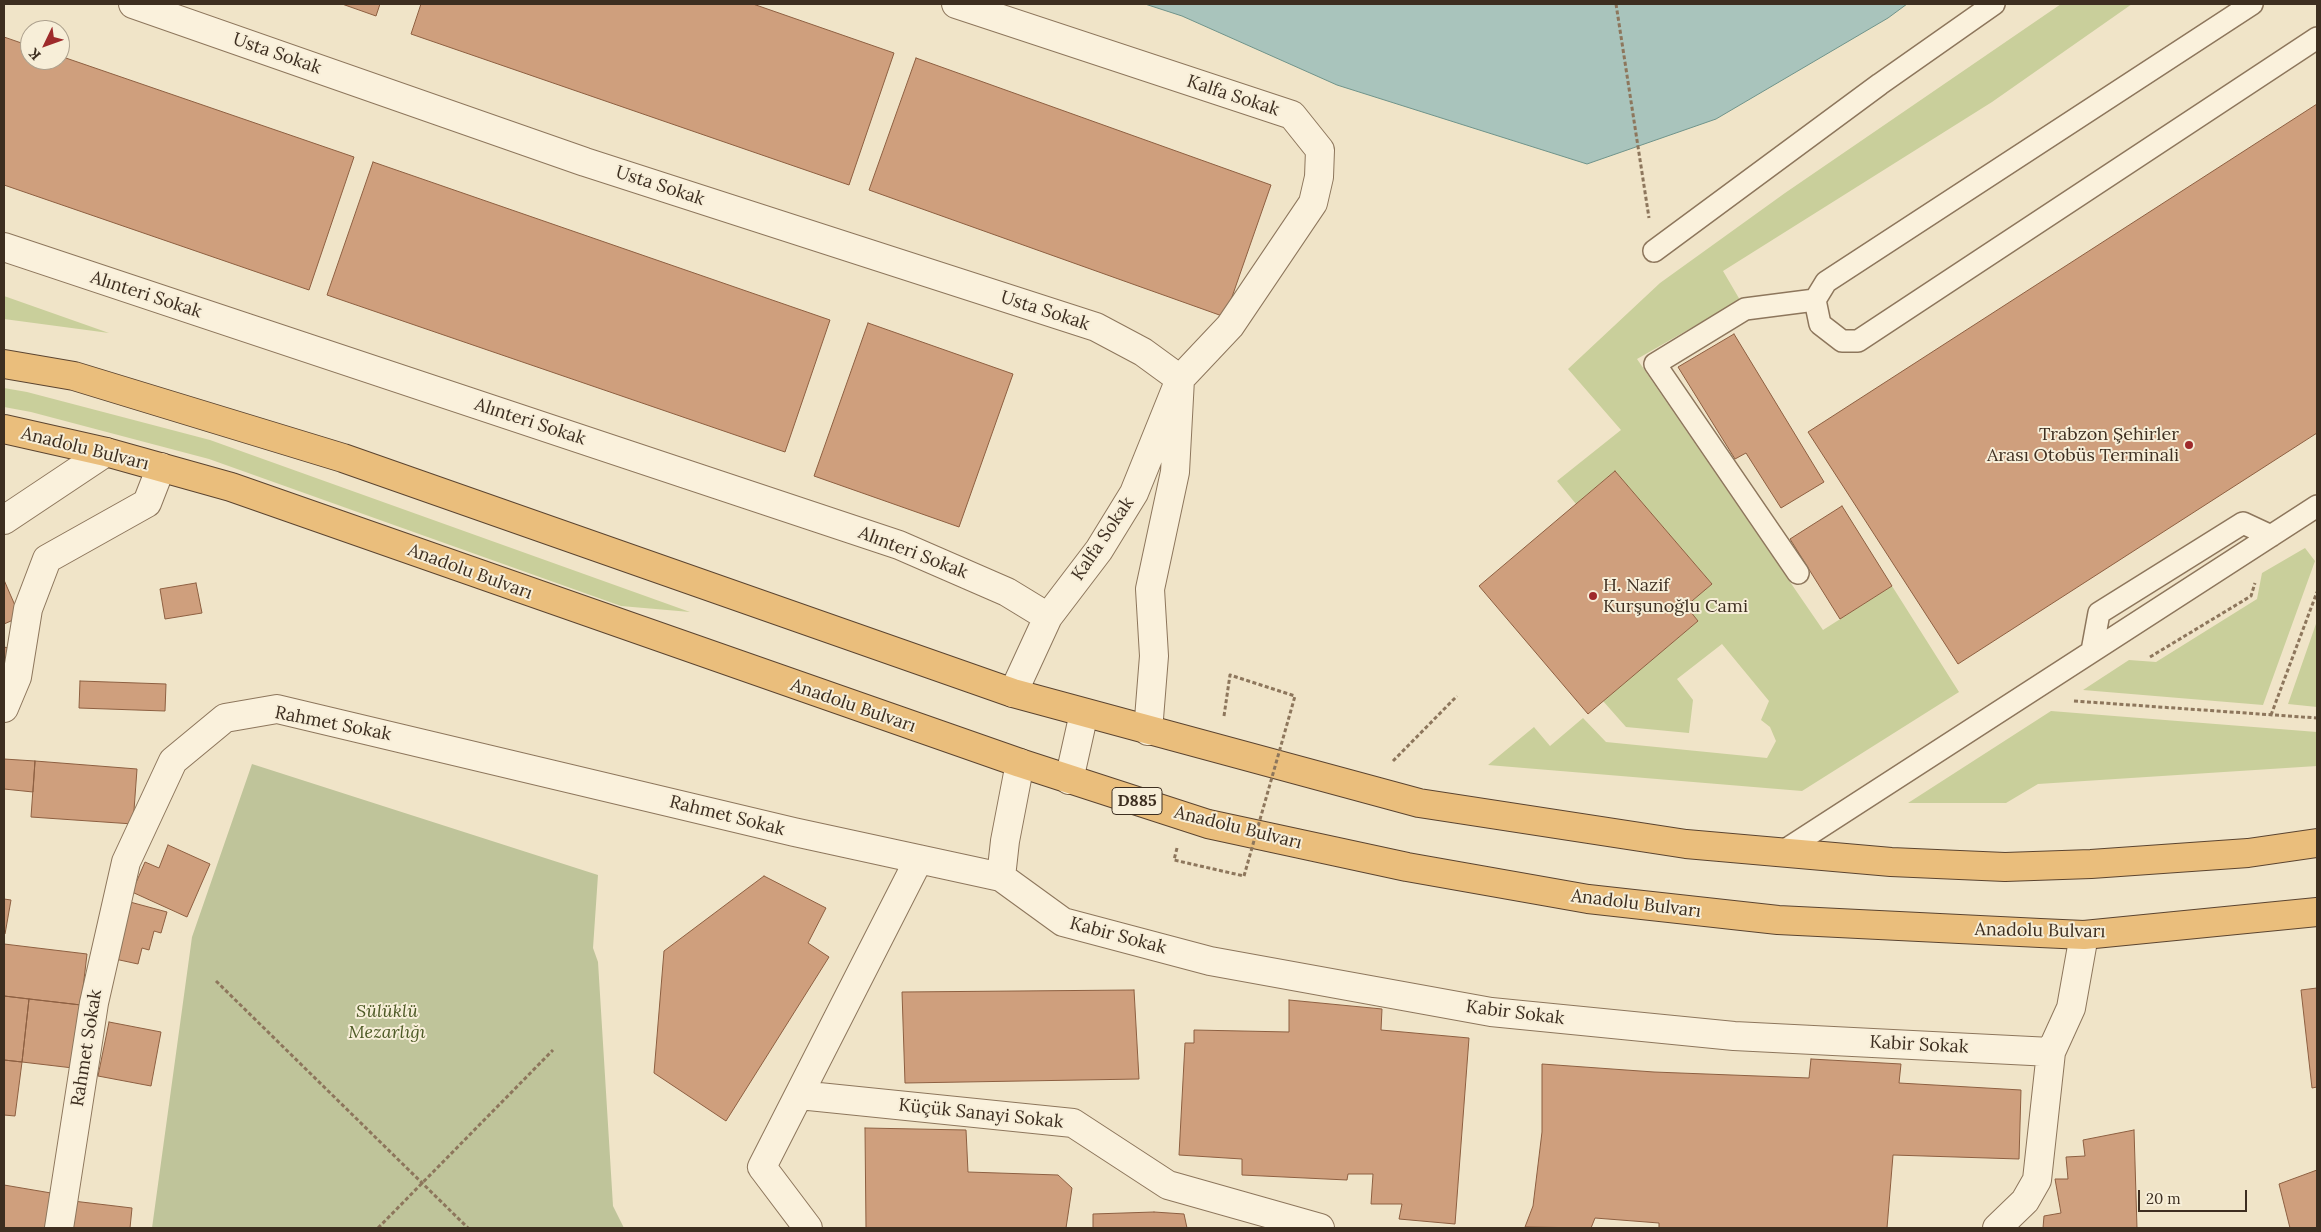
<!DOCTYPE html>
<meta charset="utf-8">
<style>
body{margin:0}
#map{position:relative;width:2321px;height:1232px;overflow:hidden;background:#f0e4c8;font-family:Lora,serif}
canvas{display:block}
.frame{position:absolute;inset:0;border:5px solid #3d2e20;pointer-events:none}
.north{position:absolute;left:20px;top:20px;width:50px;height:50px;box-sizing:border-box;background:#f7eed8;border:1px solid #ada18e;border-radius:50%;rotate:228deg;font-size:14px;font-weight:700;line-height:20px;text-align:center;color:#3d2e20}
.north::after{content:'';display:block;margin:auto;width:18px;height:22px;background:#9e2a2b;clip-path:polygon(50% 0,100% 100%,50% 72%,0 100%)}
.scale{position:absolute;left:2138px;top:1190px;width:109px;height:22px;box-sizing:border-box;border:2px solid #3d2e20;border-top:0;padding-left:6px;font-size:15px;line-height:18px;white-space:nowrap;color:#3d2e20;-webkit-text-stroke:4px #f7eed8;paint-order:stroke}
</style>
<div id="map">
<canvas width="2321" height="1232"></canvas>
<div class="frame"></div>
<div class="north">K</div>
<div class="scale">20 m</div>
</div>
<script>
const c = document.querySelector('canvas').getContext('2d');
c.lineJoin = 'round';
function fillPath(path, color) {
  c.fillStyle = color;
  c.fill(path, 'evenodd');
}
function poly(rows) {
  const path = new Path2D();
  for (const r of rows) {
    path.moveTo(r[0], r[1]);
    for (let i = 2; i < r.length; i += 2) path.lineTo(r[i], r[i + 1]);
  }
  return path;
}
function trace(path, color, width, dash) {
  c.strokeStyle = color;
  c.lineWidth = width;
  c.lineCap = dash ? 'butt' : 'round';
  c.setLineDash(dash || []);
  c.stroke(path);
}
function drawText(font, color, halo, rows, align = 'center') {
  c.font = font + ' Lora,serif';
  c.lineWidth = 4;
  c.setLineDash([]);
  c.textBaseline = 'middle';
  c.strokeStyle = halo;
  c.fillStyle = color;
  for (const [text, x, y, turn = 0] of rows) {
    c.save();
    c.translate(x, y);
    c.rotate((+turn || 0) * Math.PI / 180);
    c.textAlign = isNaN(turn) ? turn : align;
    if (halo) c.strokeText(text, 0, 0);
    c.fillText(text, 0, 0);
    c.restore();
  }
}
fillPath(poly([
 [2061,4,2132,4,1992,102,1723,271,1740,300,1637,359,1823,630,1892,586,1959,692,1802,791,1488,765,1534,727,1550,746,1583,718,1606,742,1767,758,1776,741,1770,727,1761,720,1769,701,1722,644,1677,679,1693,700,1689,733,1626,727,1603,701,1698,621,1686,606,1712,584,1615,471,1576,504,1557,481,1621,430,1568,369,1660,283,1785,193],
 [4,296,109,333,4,319],
 [4,388,27,392,210,440,690,612,621,606,209,459,31,412,4,407],
 [2305,548,2315,561,2263,705,2083,690,2129,660,2156,662,2257,599,2262,573],
 [2317,621,2317,707,2288,704],
 [2051,711,2317,732,2317,766,2038,784,2006,803,1908,803]
]), '#c9cf9b');
fillPath(poly([
 [252,764,598,875,593,948,598,962,613,1206,624,1228,152,1228,192,937]
]), '#bfc49a');
const water = poly([
 [1145,4,1907,4,1888,18,1716,119,1587,164,1337,85,1182,16,1145,4]
]);
fillPath(water, '#a9c4bc');
trace(water, '#6f938a', 1);
const building = poly([
 [342,4,380,4,376,16,342,4],
 [421,4,753,4,894,53,849,185,411,34,421,4],
 [4,37,30,46,30,60,60,60,60,56,354,157,309,290,4,185,4,37],
 [916,58,1271,185,1225,317,869,190,916,58],
 [2317,104,2317,433,1958,664,1808,432,2317,104],
 [373,162,830,320,785,452,327,295,373,162],
 [868,323,1013,374,959,527,814,476,868,323],
 [1734,334,1824,482,1781,508,1746,453,1735,459,1678,367,1734,334],
 [1615,471,1712,584,1686,606,1698,621,1588,714,1479,586,1615,471],
 [1842,506,1892,586,1840,619,1790,539,1842,506],
 [4,580,20,617,4,624,4,580],
 [196,583,202,613,165,619,160,589,196,583],
 [4,647,13,649,4,678,4,647],
 [80,681,166,684,165,711,79,708,80,681],
 [4,759,35,761,33,792,4,789,4,759],
 [35,761,137,769,133,824,31,817,35,761],
 [168,845,210,864,187,917,132,892,145,862,159,868,168,845],
 [764,876,826,908,808,943,829,957,726,1121,654,1073,664,951,764,876],
 [4,899,11,900,5,934,4,934,4,899],
 [130,902,167,912,161,933,154,931,149,950,142,948,138,964,115,959,130,902],
 [4,944,87,954,81,1005,4,996,4,944],
 [2317,988,2317,1087,2312,1088,2301,990,2317,988],
 [1134,990,1139,1079,905,1083,902,992,1134,990],
 [4,996,29,999,22,1062,4,1060,4,996],
 [29,999,81,1005,73,1068,22,1062,29,999],
 [1289,1000,1382,1009,1381,1030,1469,1038,1455,1224,1399,1219,1402,1204,1371,1204,1373,1174,1348,1174,1347,1180,1242,1175,1242,1159,1179,1155,1185,1043,1194,1043,1194,1030,1289,1032,1289,1000],
 [109,1022,161,1032,151,1086,98,1076,109,1022],
 [1811,1059,1901,1064,1899,1083,2021,1090,2019,1159,1893,1155,1887,1228,1659,1228,1659,1223,1595,1218,1591,1228,1525,1227,1533,1206,1542,1132,1542,1064,1654,1072,1809,1078,1811,1059],
 [4,1060,22,1062,15,1116,4,1115,4,1060],
 [865,1128,966,1130,968,1172,1058,1175,1072,1188,1066,1228,866,1228,865,1128],
 [2134,1130,2137,1228,2043,1228,2044,1216,2061,1213,2055,1179,2068,1179,2066,1157,2085,1156,2083,1140,2134,1130],
 [2317,1170,2317,1228,2290,1228,2279,1184,2317,1170],
 [4,1185,51,1193,45,1228,4,1228,4,1185],
 [73,1201,132,1208,130,1228,70,1228,73,1201],
 [1154,1212,1184,1214,1187,1228,1093,1228,1093,1214,1154,1212]
]);
fillPath(building, '#cf9f7d');
trace(building, '#8d5f41', 1);
const service = poly([
 [2252,4,1826,282,1815,300,1820,324,1842,341,1858,341,2317,38],
 [1654,251,1880,84,1994,4],
 [1798,573,1655,364,1745,309,1815,300],
 [2092,651,2099,613,2243,523,2271,536],
 [1782,852,2317,506]
]);
const minor = poly([
 [133,4,585,162,1096,327,1143,352,1180,379,1134,493,1099,550,1048,617,1013,693],
 [956,4,1292,115,1320,150,1319,177,1313,203,1230,326,1180,379,1175,472,1150,589,1154,656,1148,731],
 [4,247,899,545,1007,592,1048,617],
 [4,520,106,452],
 [4,708,17,677,28,609,47,559,147,503,161,467],
 [1069,780,1084,713],
 [1001,877,1063,922,1210,961,1491,1012,1734,1036,2051,1052],
 [799,1095,1073,1123,1168,1185,1320,1228],
 [59,1228,94,1003,126,862,173,761,225,718,277,709,794,832,1001,877,1005,841,1020,763],
 [808,1228,762,1167,919,859],
 [1997,1228,2025,1201,2037,1180,2051,1052,2071,1008,2084,935]
]);
const trunk = poly([
 [4,364,74,376,343,458,1013,693,1419,803,1686,844,1891,862,2005,867,2091,864,2248,853,2317,843],
 [4,429,106,452,231,487,1020,763,1208,824,1407,867,1588,899,1778,920,2040,933,2084,935,2317,912]
]);
trace(service, '#8d765c', 24);
trace(minor, '#8d765c', 30);
trace(trunk, '#5b4430', 30);
trace(poly([
 [1616,4,1649,218],
 [2150,657,2251,596,2255,583],
 [2074,701,2317,718],
 [2271,715,2317,592],
 [1224,716,1230,675,1295,696],
 [1393,761,1457,696],
 [1177,848,1174,860,1244,876],
 [216,981,468,1228],
 [378,1228,553,1050]
]), '#8d765c', 3, [4, 2.5]);
trace(service, '#faf1dc', 21);
trace(minor, '#faf1dc', 28);
trace(trunk, '#eabe7c', 28);
trace(poly([
 [1244,876,1295,696]
]), '#8d765c', 3, [4, 2.5]);
for (const [x, y, r, color] of [
 [2189,445,5,"#9e2a2b"],
 [1593,596,5,"#9e2a2b"]
]) {
  const dot = new Path2D();
  dot.arc(x, y, r, 0, 2 * Math.PI);
  c.fillStyle = color;
  c.fill(dot);
  trace(dot, '#f7eed8', 2);
}
for (const [x, y, w] of [
 [1137,801,50]
]) {
  const box = new Path2D();
  box.roundRect(x - w / 2, y - 13.5, w, 27, 4);
  c.fillStyle = '#f7eed8';
  c.fill(box);
  trace(box, '#3d2e20', 1);
}
drawText('bold 16px', '#3d2e20', null, [
 ["D885",1137,801]
]);
drawText('18px', '#3d2e20', '#f7eed8', [
 ["Usta Sokak",277,54,19],
 ["Kalfa Sokak",1233,96,18],
 ["Usta Sokak",660,186,18],
 ["Alınteri Sokak",146,295,18],
 ["Usta Sokak",1045,311,18],
 ["Alınteri Sokak",530,422,18],
 ["Anadolu Bulvarı",85,449,14],
 ["Kalfa Sokak",1103,539,-56],
 ["Alınteri Sokak",913,553,21],
 ["Anadolu Bulvarı",470,572,20],
 ["Anadolu Bulvarı",853,706,19],
 ["Rahmet Sokak",333,724,11],
 ["Rahmet Sokak",727,816,14],
 ["Anadolu Bulvarı",1238,828,14],
 ["Anadolu Bulvarı",1636,904,7],
 ["Anadolu Bulvarı",2040,931,1],
 ["Kabir Sokak",1118,936,15],
 ["Kabir Sokak",1515,1013,7],
 ["Kabir Sokak",1919,1045,3],
 ["Rahmet Sokak",87,1048,-81],
 ["Küçük Sanayi Sokak",981,1114,6]
]);
drawText('18px', '#3d2e20', '#f7eed8', [
 ["Trabzon Şehirler",2179,435],
 ["Arası Otobüs Terminali",2179,456],
 ["H. Nazif",1603,586,"left"],
 ["Kurşunoğlu Cami",1603,607,"left"]
], 'right');
drawText('italic 18px', '#4d5a26', '#f7eed8', [
 ["Sülüklü",387,1012],
 ["Mezarlığı",387,1033]
]);
</script>
